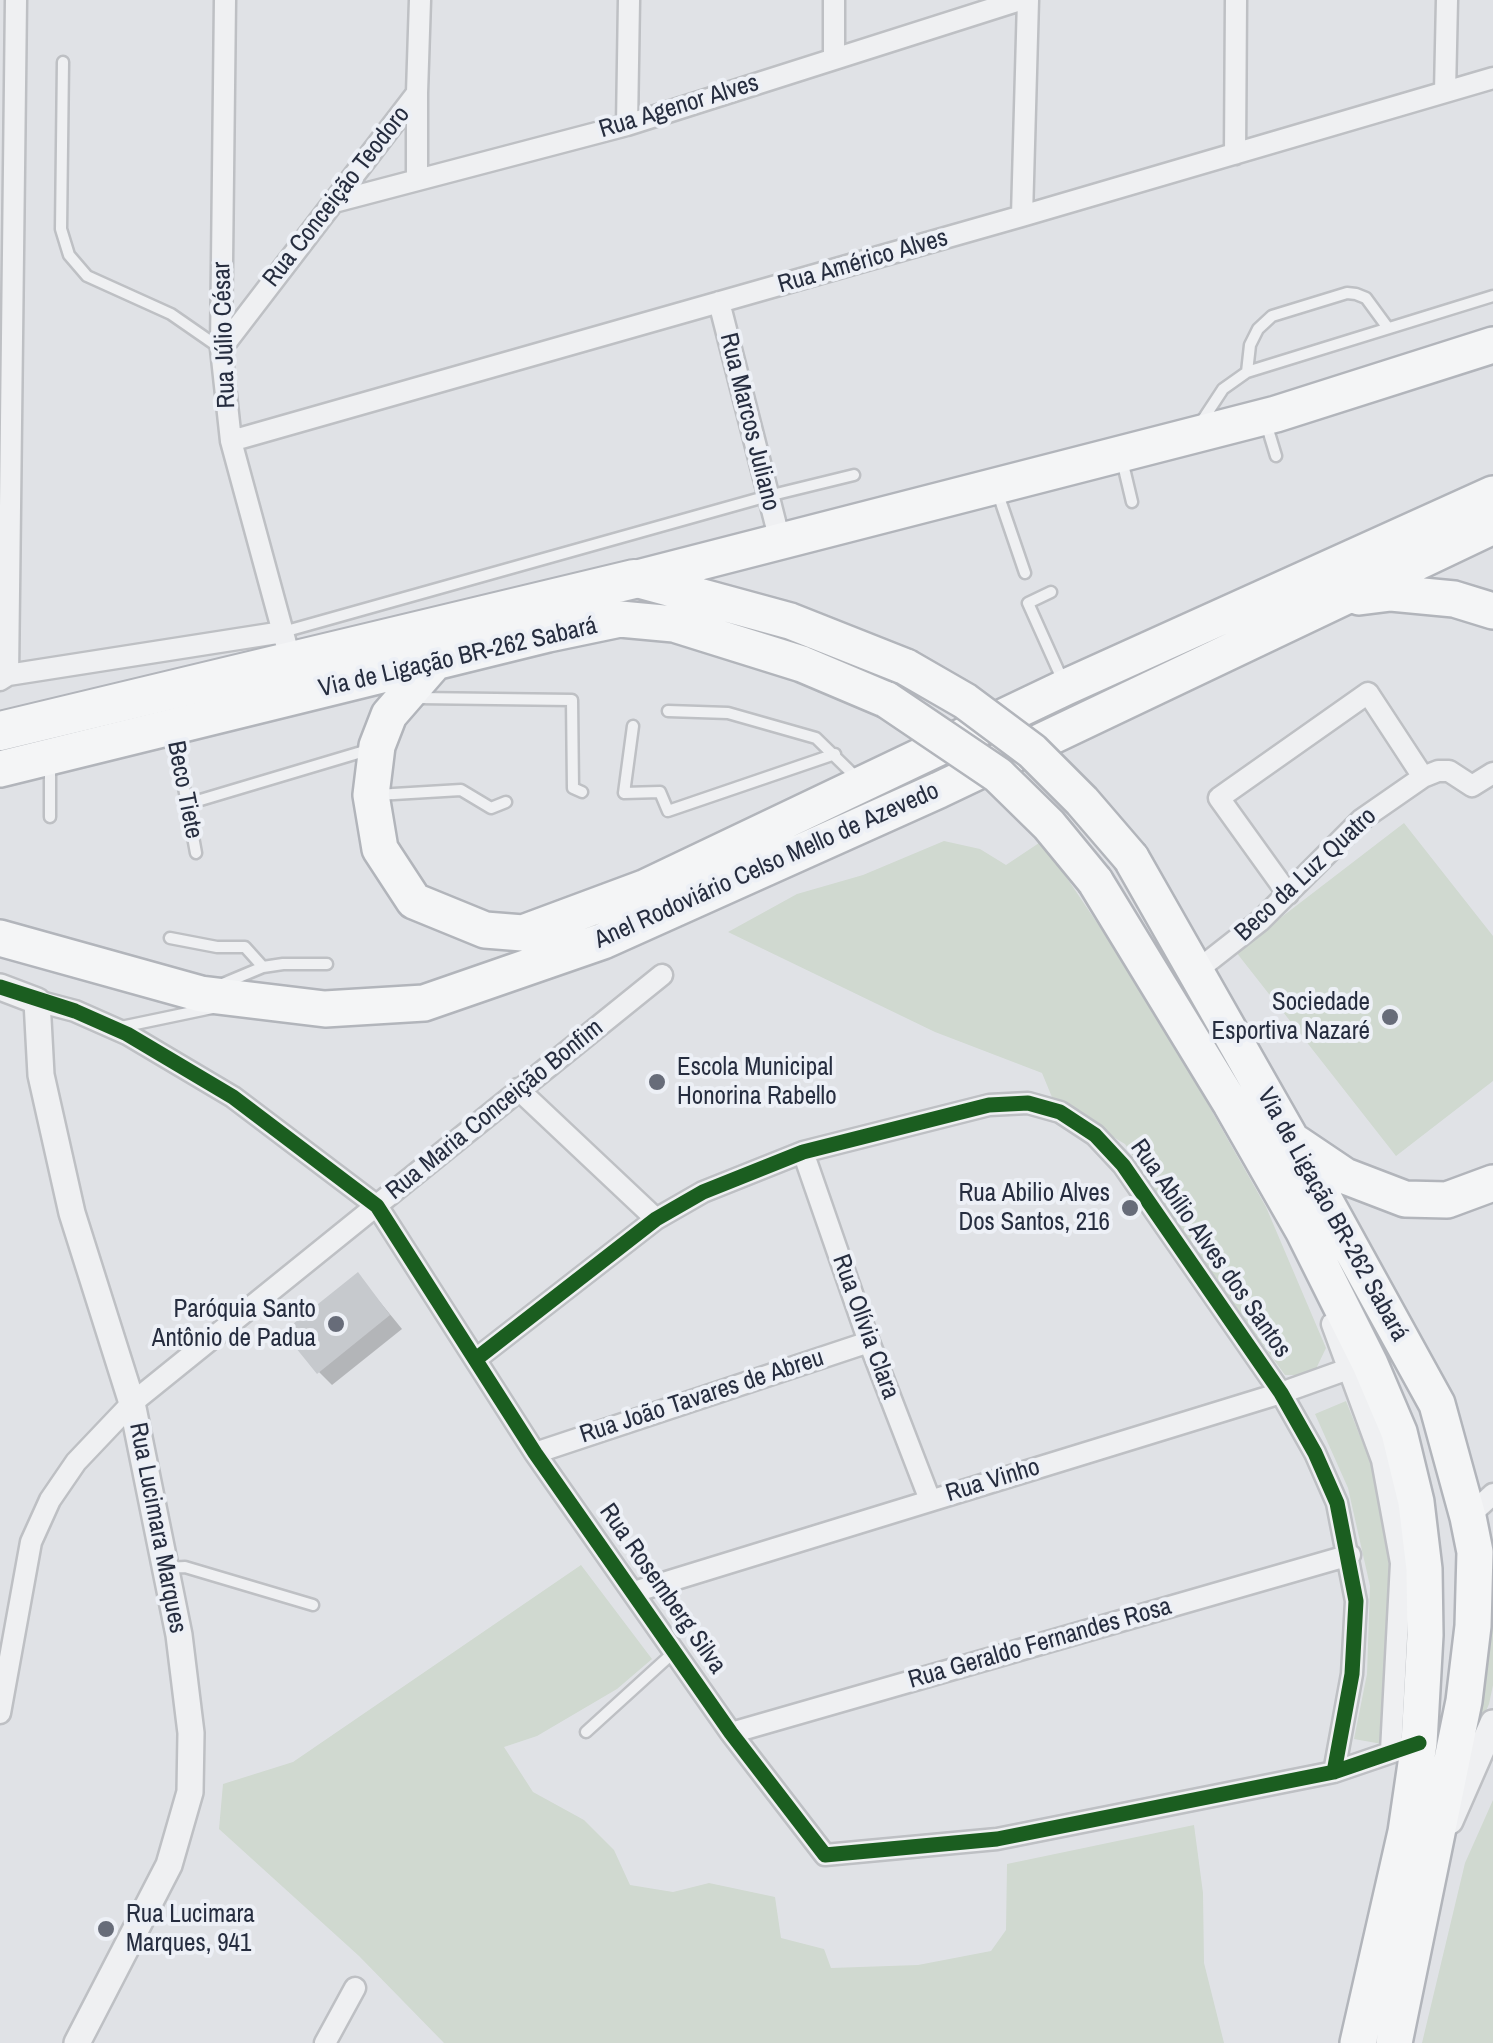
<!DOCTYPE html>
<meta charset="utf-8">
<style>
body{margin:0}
canvas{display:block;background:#e0e2e6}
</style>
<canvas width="1493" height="2043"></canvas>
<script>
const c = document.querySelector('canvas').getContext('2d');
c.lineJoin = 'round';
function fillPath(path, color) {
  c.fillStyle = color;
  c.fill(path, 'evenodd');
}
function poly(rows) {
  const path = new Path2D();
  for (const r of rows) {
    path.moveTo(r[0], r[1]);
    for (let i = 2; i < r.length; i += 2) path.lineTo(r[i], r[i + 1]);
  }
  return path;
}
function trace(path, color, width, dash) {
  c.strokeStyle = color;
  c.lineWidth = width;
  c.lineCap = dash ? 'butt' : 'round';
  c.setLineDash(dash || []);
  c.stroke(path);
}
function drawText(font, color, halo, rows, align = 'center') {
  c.font = font + ' "Archivo Narrow",sans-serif';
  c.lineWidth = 8;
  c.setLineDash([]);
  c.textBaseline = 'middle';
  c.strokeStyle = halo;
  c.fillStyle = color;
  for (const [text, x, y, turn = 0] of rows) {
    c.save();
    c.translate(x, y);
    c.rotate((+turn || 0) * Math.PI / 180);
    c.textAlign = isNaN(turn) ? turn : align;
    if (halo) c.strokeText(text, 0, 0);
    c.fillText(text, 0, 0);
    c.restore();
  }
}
fillPath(poly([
 [1404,823,1493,936,1493,1081,1396,1156,1236,952],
 [944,841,980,849,1006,865,1042,841,1149,1000,1266,1207,1326,1348,1313,1375,1285,1375,1209,1271,1125,1144,1054,1102,1042,1073,935,1032,728,932,797,894,863,875],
 [1346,1401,1372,1466,1393,1564,1382,1744,1354,1739,1367,1674,1370,1586,1348,1488,1315,1414],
 [1489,1543,1493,1555,1493,1685,1489,1704,1452,1790],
 [581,1565,652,1659,617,1689,537,1736,504,1747,533,1792,584,1820,614,1850,630,1885,673,1892,709,1883,775,1897,781,1938,824,1949,831,1968,918,1965,991,1951,1006,1930,1007,1864,1194,1825,1203,1893,1204,1963,1224,2043,444,2043,359,1956,219,1829,223,1784,293,1762],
 [1493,1800,1493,2043,1422,2043,1465,1863]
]), '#d0d9d0');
fillPath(poly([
 [358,1275,402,1329,332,1385,319,1372]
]), '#0003');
fillPath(poly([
 [358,1272,390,1315,317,1374,283,1332]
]), '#c6c9cd');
const service = poly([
 [63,62,61,229,69,255,87,276,171,314,220,348],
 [1247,372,1250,345,1258,329,1272,316,1347,293,1356,294,1366,298,1388,328],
 [1266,423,1276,456],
 [1200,424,1223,389,1247,372,1493,296],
 [1122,460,1132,502],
 [997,491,1025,573],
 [1051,592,1028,603,1063,681],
 [283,632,768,496,854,475],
 [418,698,572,700,573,788,582,792],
 [668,711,728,713,816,738,858,779],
 [633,726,624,793,660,792,668,811,835,754],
 [174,733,196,853],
 [50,763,50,817],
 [377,795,461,790,491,808,506,802],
 [187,804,368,750],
 [170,938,217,947,245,947,263,967],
 [220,985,263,967,283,964,327,964],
 [121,1027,212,1008],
 [166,1568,185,1567,313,1605],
 [586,1732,674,1652]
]);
const minor = poly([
 [225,0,221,349,231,441,291,662],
 [834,59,834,0],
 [1445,92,1447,0],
 [627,125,629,0],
 [1235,154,1236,0],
 [417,180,417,93],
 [334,202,627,125,1020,0],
 [1022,216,1028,0],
 [719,302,780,541],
 [221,349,417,93,420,0],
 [231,441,1022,216,1493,78],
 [8,675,16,0],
 [0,680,8,675,283,632],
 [1288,894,1219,798,1368,693,1423,777],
 [1195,972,1260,921,1361,820,1423,777,1438,771,1449,771,1472,786,1493,773],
 [37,1001,75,1011,127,1034,233,1097,377,1206,535,1453,731,1733,825,1855,997,1839,1334,1772,1419,1743],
 [518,1089,656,1219],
 [803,1152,869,1342,930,1500],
 [1332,1324,1382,1460,1401,1563,1391,1751],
 [476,1359,656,1219,703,1192,803,1152,989,1105,1028,1103,1060,1112,1095,1135,1123,1165,1281,1393,1315,1453,1337,1503,1356,1601,1352,1674,1334,1772],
 [535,1453,869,1342],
 [1468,1517,1493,1494],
 [634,1592,1281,1393,1351,1368],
 [0,1713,31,1542,50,1500,76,1462,132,1403,662,975],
 [731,1733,1350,1555],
 [325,2043,355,1988]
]);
const tertiary = poly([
 [0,987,37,1001,41,1075,72,1213,132,1403,179,1635,191,1733,190,1792,169,1865,77,2043],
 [1450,1821,1493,1723]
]);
const trunk = poly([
 [634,579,1276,414,1493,345],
 [636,579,790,621,906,667],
 [1359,597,1391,593,1454,599,1493,611],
 [435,662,389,715,377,746,371,795,380,849,414,901,485,930,523,933,644,888,1066,687,1493,494],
 [0,769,548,634,620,619,674,624,802,664,887,700],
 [1131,858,1292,1141,1437,1404,1468,1517,1475,1552,1473,1626,1464,1701,1394,2043],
 [1095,881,1231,1104,1303,1230,1370,1364,1399,1432,1416,1502,1424,1569,1425,1635,1419,1743,1406,1832,1358,2043],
 [0,938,201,994,325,1009,424,1003,603,941,939,790,1493,526],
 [1296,1143,1345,1176,1405,1199,1447,1200,1493,1183]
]);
const motorway = poly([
 [0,731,634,579]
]);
trace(service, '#bec0c4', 15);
trace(minor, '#bec0c4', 25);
trace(tertiary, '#bec0c4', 30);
trace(trunk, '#b2b5bb', 40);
trace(motorway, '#b2b5bb', 42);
trace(service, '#eff0f2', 10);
trace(minor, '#eff0f2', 20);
trace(tertiary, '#eff0f2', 25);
trace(trunk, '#f4f5f6', 35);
trace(motorway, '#f4f5f6', 38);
const trunkBridge = poly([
 [906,667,965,701,1032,751,1082,801,1131,858],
 [887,700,998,775,1049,825,1095,881]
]);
trace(trunkBridge, '#b2b5bb', 40, []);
trace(trunkBridge, '#f4f5f6', 35);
trace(poly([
 [0,987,75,1011,127,1034,233,1097,377,1206,535,1453,731,1733,825,1855,997,1839,1334,1772,1419,1743],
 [476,1359,656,1219,703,1192,803,1152,989,1105,1028,1103,1060,1112,1095,1135,1123,1165,1281,1393,1315,1453,1337,1503,1356,1601,1352,1674,1334,1772]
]), '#1b5e20', 15);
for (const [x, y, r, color] of [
 [1390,1017,10,"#676c79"],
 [657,1082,10,"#676c79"],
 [1130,1208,10,"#676c79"],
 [336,1324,10,"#676c79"],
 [106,1929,10,"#676c79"]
]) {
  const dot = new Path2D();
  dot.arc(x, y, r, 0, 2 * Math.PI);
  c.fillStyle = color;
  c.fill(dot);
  trace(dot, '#edf0f6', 4);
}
drawText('25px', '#262d3f', '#edf0f6', [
 ["Rua Agenor Alves",679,107,-17],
 ["Rua Conceição Teodoro",337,197,-52],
 ["Rua Américo Alves",863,262,-16],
 ["Rua Júlio César",225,335,-92],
 ["Rua Marcos Juliano",749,422,76],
 ["Via de Ligação BR-262 Sabará",458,658,-13],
 ["Beco Tiete",184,790,79],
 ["Anel Rodoviário Celso Mello de Azevedo",767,866,-24],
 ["Beco da Luz Quatro",1306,875,-43],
 ["Rua Maria Conceição Bonfim",495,1110,-39],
 ["Via de Ligação BR-262 Sabará",1332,1215,61],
 ["Rua Abílio Alves dos Santos",1210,1249,55],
 ["Rua Olívia Clara",865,1327,70],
 ["Rua João Tavares de Abreu",702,1397,-18],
 ["Rua Vinho",993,1481,-17],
 ["Rua Lucimara Marques",157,1528,79],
 ["Rua Rosemberg Silva",662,1589,55],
 ["Rua Geraldo Fernandes Rosa",1040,1644,-16]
]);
drawText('25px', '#262d3f', '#edf0f6', [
 ["Sociedade",1370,1003],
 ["Esportiva Nazaré",1370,1032],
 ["Escola Municipal",677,1068,"left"],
 ["Honorina Rabello",677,1097,"left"],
 ["Rua Abilio Alves",1110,1194],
 ["Dos Santos, 216",1110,1223],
 ["Paróquia Santo",316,1310],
 ["Antônio de Padua",316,1339],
 ["Rua Lucimara",126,1915,"left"],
 ["Marques, 941",126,1944,"left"]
], 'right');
</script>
